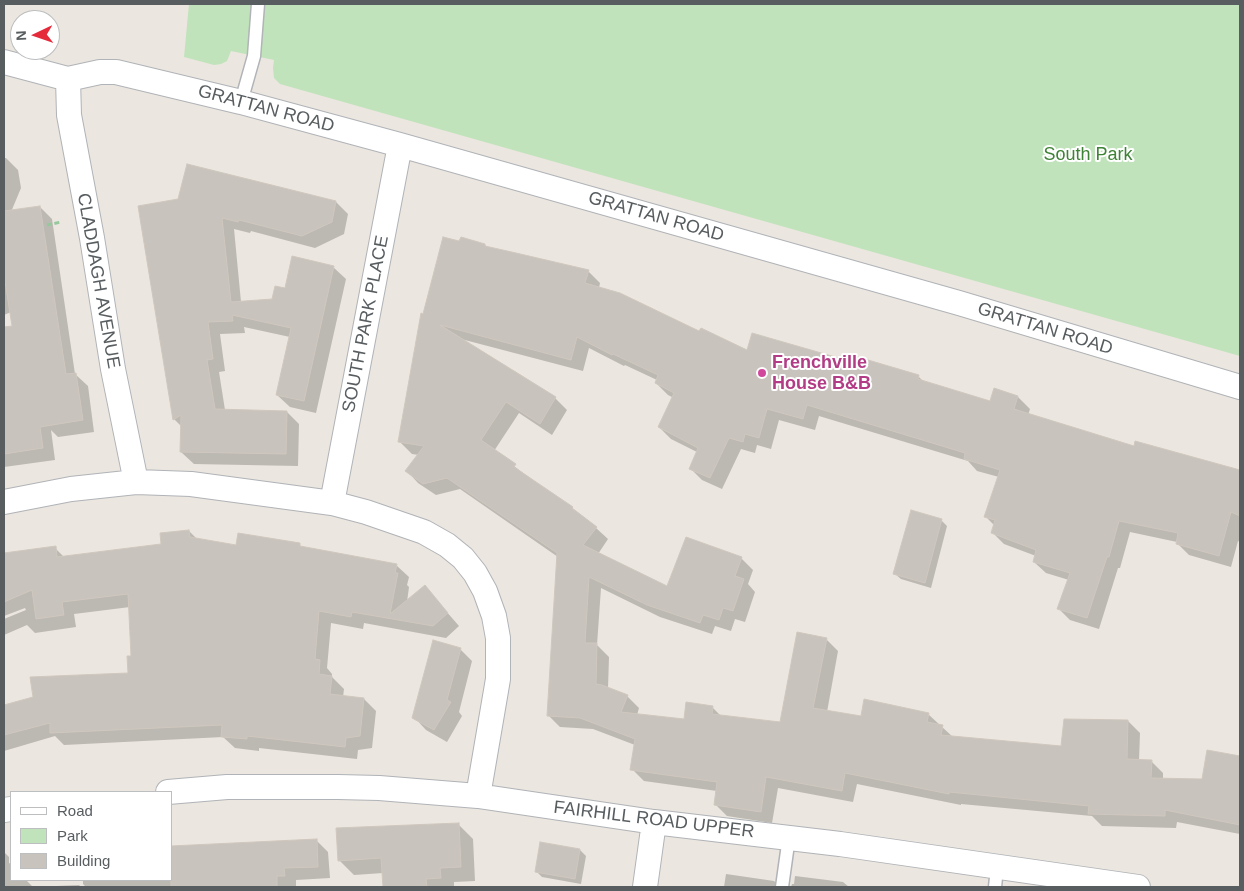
<!DOCTYPE html>
<style>
body{margin:0}
#map{position:relative;width:1244px;height:891px;overflow:hidden;background:#ebe6df;font-family:Helvetica,sans-serif}
canvas{display:block}
.frame{position:absolute;inset:0;border:5px solid #585d60;pointer-events:none}
.legend{position:absolute;left:10px;top:791px;width:162px;height:90px;box-sizing:border-box;background:#fff;border:1px solid #bcbebf;margin:0;padding:6px 9px;list-style:none;font-size:15px;color:#585d60}
.legend li{display:flex;align-items:center;gap:10px;height:25px}
.legend b{width:25px;border:1px solid #bcbebf}
.north{position:absolute;left:10px;top:10px;width:50px;height:50px;box-sizing:border-box;background:#fff;border:1px solid #bcbebf;border-radius:50%;rotate:267deg;font-size:14px;font-weight:700;line-height:20px;text-align:center;color:#585d60}
.north::after{content:'';display:block;margin:auto;width:18px;height:22px;background:#e52b3a;clip-path:polygon(50% 0,100% 100%,50% 72%,0 100%)}
</style>
<div id="map">
<canvas width="1244" height="891"></canvas>
<div class="frame"></div>
<ul class="legend">
<li><b style="height:6px;background:#fff"></b>Road</li>
<li><b style="height:14px;background:#c1e3bb"></b>Park</li>
<li><b style="height:14px;background:#c9c3bd"></b>Building</li>
</ul>
<div class="north">N</div>
</div>
<script>
const c = document.querySelector('canvas').getContext('2d');
c.lineJoin = 'round';
function fillPath(path, color) {
  c.fillStyle = color;
  c.fill(path, 'evenodd');
}
function poly(rows) {
  const path = new Path2D();
  for (const r of rows) {
    path.moveTo(r[0], r[1]);
    for (let i = 2; i < r.length; i += 2) path.lineTo(r[i], r[i + 1]);
  }
  return path;
}
function trace(path, color, width, dash) {
  c.strokeStyle = color;
  c.lineWidth = width;
  c.lineCap = dash ? 'butt' : 'round';
  c.setLineDash(dash || []);
  c.stroke(path);
}
function drawText(font, color, halo, rows, align = 'center') {
  c.font = font + ' Helvetica,sans-serif';
  c.lineWidth = 4;
  c.setLineDash([]);
  c.textBaseline = 'middle';
  c.strokeStyle = halo;
  c.fillStyle = color;
  for (const [text, x, y, turn = 0] of rows) {
    c.save();
    c.translate(x, y);
    c.rotate((+turn || 0) * Math.PI / 180);
    c.textAlign = isNaN(turn) ? turn : align;
    if (halo) c.strokeText(text, 0, 0);
    c.fillText(text, 0, 0);
    c.restore();
  }
}
fillPath(poly([
 [189,4,1240,4,1240,356,280,84,274,78,273,68,274,60,231,51,227,61,221,64,214,65,184,57]
]), '#c1e3bb');
fillPath(poly([
 [4,158,6,158,18,170,21,188,11,212,40,207,52,219,75,374,88,386,94,432,58,437,51,430,55,460,4,467,4,420,38,415,11,312,4,315],
 [336,202,348,214,344,234,315,248,251,231,250,233,234,229,241,302,273,300,286,289,333,267,346,279,316,413,290,407,277,395,290,337,244,327,245,333,220,334,225,371,219,372,225,410,287,412,299,424,298,466,194,464,181,452,182,427,174,419,139,207],
 [460,242,485,245,488,248,588,271,600,283,599,288,748,352,850,362,918,376,924,382,991,403,995,390,1018,397,1030,409,1028,415,1134,448,1136,442,1240,471,1240,542,1238,541,1231,567,1189,555,1177,543,1177,542,1130,532,1120,568,1118,568,1099,629,1070,620,1058,608,1069,580,1046,573,1034,562,1036,556,1004,544,992,532,995,526,986,517,999,477,977,471,968,461,819,416,815,430,779,420,771,449,757,445,755,453,741,449,722,489,702,480,690,468,697,452,671,439,659,427,674,398,668,395,656,383,657,380,625,365,624,366,589,348,583,371,461,339,555,398,567,410,552,435,519,413,494,451,596,528,608,539,598,554,668,588,741,558,753,570,748,584,755,592,745,622,735,619,731,631,715,626,712,634,660,617,601,588,597,645,609,657,608,688,627,696,639,708,637,715,685,720,712,707,721,716,781,723,826,639,838,651,827,712,862,718,928,714,954,738,1062,748,1128,721,1140,733,1139,761,1151,761,1163,773,1163,779,1203,781,1208,751,1240,757,1240,834,1177,822,1176,828,1102,826,1092,816,961,804,961,805,857,784,853,802,778,788,772,823,727,816,715,804,717,791,644,781,632,769,635,745,593,729,560,727,548,715,558,557,460,489,436,495,418,483,407,471,419,455,412,454,400,442,424,316],
 [941,520,947,526,931,588,901,579,894,573],
 [189,531,197,539,237,546,299,545,303,548,396,565,409,577,407,585,409,587,407,602,425,587,459,626,446,638,364,623,363,629,331,623,327,668,332,674,332,677,344,689,343,697,364,699,376,711,372,748,358,750,357,759,259,748,259,751,235,748,223,737,64,745,55,736,4,751,4,707,130,674,132,657,130,607,74,614,76,627,35,633,27,625,4,635,4,619,26,610,25,608,4,616,4,563,34,550,55,548,65,558,163,545],
 [460,649,472,661,459,712,462,716,447,742,426,730,414,717],
 [458,824,473,839,475,881,454,882,454,887,384,887,383,873,354,875,339,860],
 [316,840,328,852,330,878,296,880,296,887,86,887,83,884,83,880,171,880],
 [580,850,586,856,581,884,542,877,536,871],
 [4,852,9,857,9,863,11,864,11,880,26,880,33,887,79,885,81,887,4,887],
 [726,874,774,881,780,887,724,887],
 [795,876,843,882,849,887,791,887,792,884,794,884]
]), '#0003');
const building = poly([
 [187,164,336,201,332,222,302,236,239,220,238,222,222,218,231,302,272,299,275,286,285,288,292,256,334,266,304,401,276,395,291,328,232,315,233,321,208,322,213,359,207,360,215,409,287,411,286,454,180,452,181,415,173,420,138,206,178,199,187,164],
 [40,206,66,374,76,373,83,420,40,427,43,448,4,454,4,327,12,326,4,275,4,211,40,206],
 [443,237,459,241,461,237,485,244,485,246,516,253,589,270,585,283,620,293,699,331,701,328,747,350,752,333,849,361,851,355,919,375,918,379,990,401,994,388,1018,396,1014,409,1134,446,1135,441,1240,470,1240,516,1231,512,1219,556,1176,544,1178,533,1119,521,1109,557,1107,557,1087,618,1057,609,1070,573,1033,562,1036,550,991,533,995,520,984,517,1000,470,964,459,965,453,807,405,803,419,767,409,759,438,745,434,743,442,729,438,710,478,689,469,698,448,658,427,674,393,655,383,658,375,613,354,612,355,577,337,571,360,440,325,556,397,540,424,506,402,481,440,516,464,514,467,573,507,572,508,597,527,583,545,667,586,686,537,742,557,735,576,744,579,733,611,723,608,719,620,703,615,700,623,647,605,589,577,585,643,597,643,596,684,602,685,628,695,621,712,684,719,686,702,713,706,712,714,780,722,797,632,827,638,813,708,861,716,864,699,929,713,927,722,943,725,941,735,1061,746,1064,719,1128,720,1127,759,1152,760,1151,778,1202,779,1207,750,1240,756,1240,825,1165,810,1165,816,1088,814,1089,806,949,792,949,794,845,773,842,791,766,777,761,812,714,805,717,782,630,770,635,739,580,718,547,716,557,553,447,478,423,484,405,471,424,446,398,442,421,313,423,314,443,237],
 [911,510,942,519,925,583,893,574,911,510],
 [189,530,190,537,236,545,238,533,300,543,300,546,397,564,395,573,398,573,390,614,425,585,448,613,433,626,352,612,351,617,319,611,315,659,320,660,319,674,332,676,330,694,364,698,360,736,346,738,345,747,247,736,247,739,221,737,222,725,50,733,50,723,4,735,4,705,33,697,30,677,128,673,127,656,131,656,128,594,62,602,64,615,36,619,32,590,4,602,4,553,56,546,57,557,161,544,160,533,189,530],
 [433,640,461,648,447,700,451,702,434,730,412,718,433,640],
 [459,823,461,867,440,868,441,878,426,879,427,887,383,887,381,858,338,861,336,828,459,823],
 [317,839,318,867,284,868,285,876,277,876,277,887,171,887,171,846,317,839],
 [540,842,580,849,575,879,535,872,540,842]
]);
fillPath(building, '#c9c3bd');
trace(building, '#cfc7be', 1);
const lane = poly([
 [241,102,254,56,258,4],
 [782,887,789,837],
 [995,887,997,868]
]);
const street = poly([
 [4,62,68,79,100,72,116,72,241,102,400,145,959,303,1240,387],
 [68,79,69,115,92,238,113,369,136,482],
 [4,502,71,489,136,482,191,484,332,503,366,512,424,532,447,545,463,558,475,573,485,591,494,616,498,638,498,679,478,796],
 [332,503,400,145],
 [168,792,227,787,338,787,379,788,478,796,654,822,840,844,1138,887],
 [4,810,11,809],
 [645,887,654,822]
]);
trace(lane, '#b0b3b7', 15);
trace(street, '#b0b3b7', 26);
trace(poly([
 [47,225,61,222]
]), '#97c89d', 3, [5, 2.5]);
trace(lane, '#fff', 12);
trace(street, '#fff', 24);
for (const [x, y, r, color] of [
 [762,373,5,"#d1479c"]
]) {
  const dot = new Path2D();
  dot.arc(x, y, r, 0, 2 * Math.PI);
  c.fillStyle = color;
  c.fill(dot);
  trace(dot, '#fff', 2);
}
drawText('18px', '#585d60', '#fff', [
 ["GRATTAN ROAD",266,109,15],
 ["GRATTAN ROAD",656,217,16],
 ["CLADDAGH AVENUE",98,281,80],
 ["SOUTH PARK PLACE",366,324,-79],
 ["GRATTAN ROAD",1045,329,17],
 ["FAIRHILL ROAD UPPER",654,820,7]
]);
drawText('18px', '#3e8235', '#fff', [
 ["South Park",1088,155]
]);
drawText('bold 18px', '#b23c85', '#fff', [
 ["Frenchville",772,363],
 ["House B&B",772,384]
], 'left');
</script>
